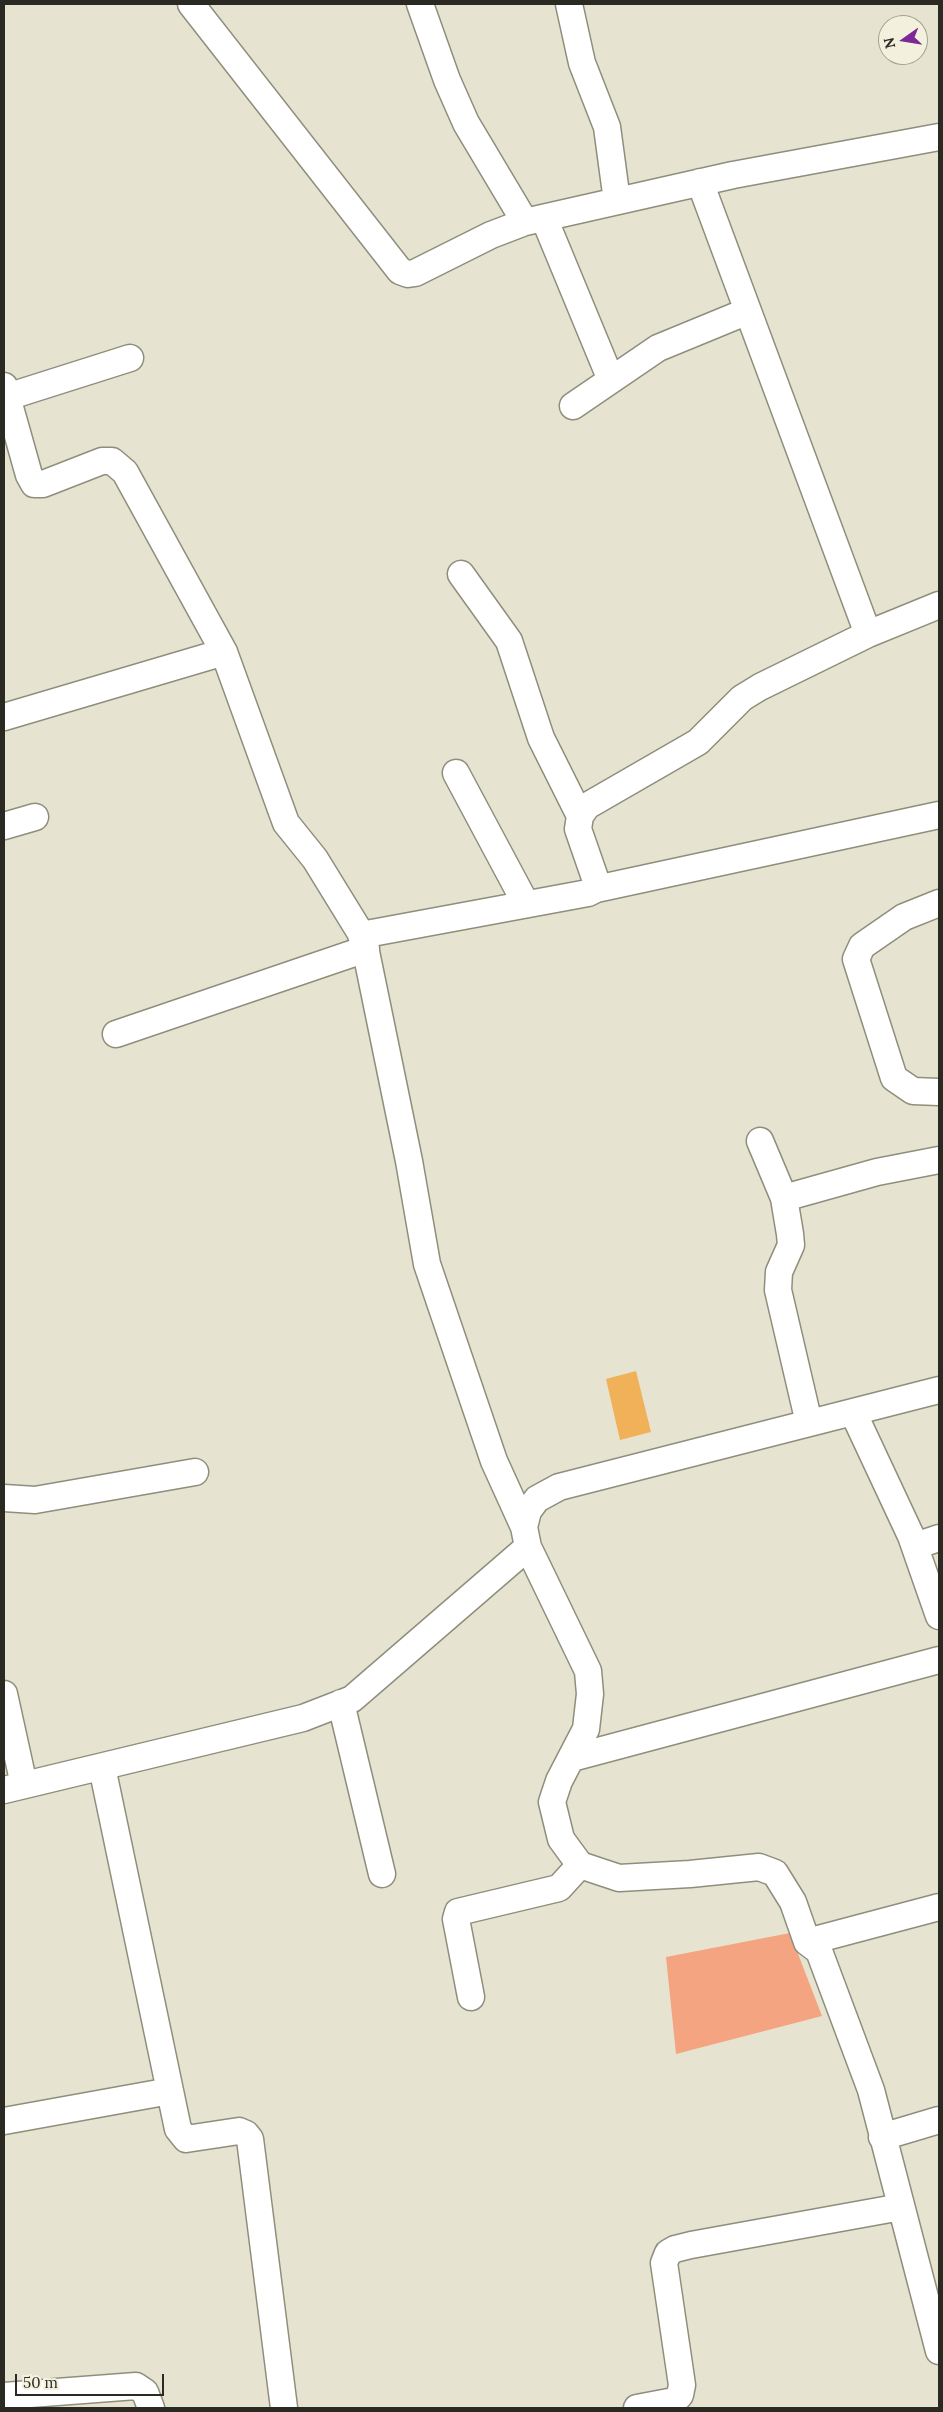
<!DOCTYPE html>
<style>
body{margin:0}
#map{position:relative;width:943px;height:2412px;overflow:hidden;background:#e6e4d0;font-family:Lora,serif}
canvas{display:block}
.frame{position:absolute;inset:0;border:5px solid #2a2a22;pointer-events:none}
.north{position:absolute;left:878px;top:15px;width:50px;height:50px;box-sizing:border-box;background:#f3f1dd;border:1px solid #a3a192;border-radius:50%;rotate:257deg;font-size:14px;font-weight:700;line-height:20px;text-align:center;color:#2a2a22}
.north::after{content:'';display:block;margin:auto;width:18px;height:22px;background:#7e2897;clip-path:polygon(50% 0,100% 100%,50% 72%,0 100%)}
.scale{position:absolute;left:15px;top:2374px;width:149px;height:22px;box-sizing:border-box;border:2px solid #2a2a22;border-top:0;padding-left:6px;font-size:15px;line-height:18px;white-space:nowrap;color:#2a2a22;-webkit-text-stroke:4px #f3f1dd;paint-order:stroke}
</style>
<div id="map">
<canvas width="943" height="2412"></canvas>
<div class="frame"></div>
<div class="north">N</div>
<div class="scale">50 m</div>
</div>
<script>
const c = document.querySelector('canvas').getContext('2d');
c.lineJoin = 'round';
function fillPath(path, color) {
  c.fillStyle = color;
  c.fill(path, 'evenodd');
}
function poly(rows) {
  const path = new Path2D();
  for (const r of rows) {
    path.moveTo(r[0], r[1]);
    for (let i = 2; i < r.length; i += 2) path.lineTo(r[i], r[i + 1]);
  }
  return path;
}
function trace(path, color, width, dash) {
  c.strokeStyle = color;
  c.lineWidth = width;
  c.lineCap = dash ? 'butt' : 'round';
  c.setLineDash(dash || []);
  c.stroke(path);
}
fillPath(poly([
 [790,1933,822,2016,676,2054,666,1957]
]), '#f4a481');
fillPath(poly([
 [636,1371,651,1432,620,1440,606,1379]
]), '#f0b159');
const minor = poly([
 [191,4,400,271,408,274,415,273,491,235,525,222,733,175,939,137],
 [420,4,447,80,466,123,525,222],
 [569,4,582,63,607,127,617,201],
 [700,182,868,634],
 [544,218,611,380],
 [4,386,29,475,34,484,43,484,102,461,112,461,125,472,224,652,286,823,315,859,363,937,409,1161,427,1264,494,1461,524,1527],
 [7,397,130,358],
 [573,406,658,348,748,311],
 [461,574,509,641,541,738,580,816],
 [4,717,224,652],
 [456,773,526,904],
 [4,826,35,817],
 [596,889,939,815],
 [939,903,904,917,862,946,856,959,894,1078,913,1091,939,1092],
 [361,935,588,893,596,889,595,878,578,829,580,816,587,806,698,742,742,698,760,687,868,634,939,605],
 [116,1034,366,949],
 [760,1141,784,1198,790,1234,791,1245,779,1272,778,1290,809,1423],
 [784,1198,877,1172,939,1160],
 [853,1412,911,1536,939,1616],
 [4,1498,35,1500,195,1472],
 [915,1546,939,1538],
 [528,1547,588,1671,590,1694,586,1729,559,1781,552,1802,561,1839,580,1865,619,1878,690,1874,759,1867,775,1873,793,1902,807,1942,819,1951,871,2090,939,2351],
 [4,1694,24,1785],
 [341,1703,382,1874],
 [572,1758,939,1660],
 [102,1767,178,2129,186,2139,239,2131,246,2134,250,2139,284,2408],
 [4,1790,303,1718,352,1699,528,1547,524,1527,528,1511,537,1499,559,1487,939,1390],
 [807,1942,939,1907],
 [471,1997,456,1919,458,1912,559,1888,580,1865],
 [4,2121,170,2091],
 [882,2137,939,2120],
 [4,2396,136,2386,145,2392,151,2408],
 [637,2408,674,2401,680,2395,682,2385,664,2263,668,2253,675,2249,691,2245,901,2207]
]);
trace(minor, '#8f8e7c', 29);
trace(minor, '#fff', 26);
</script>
